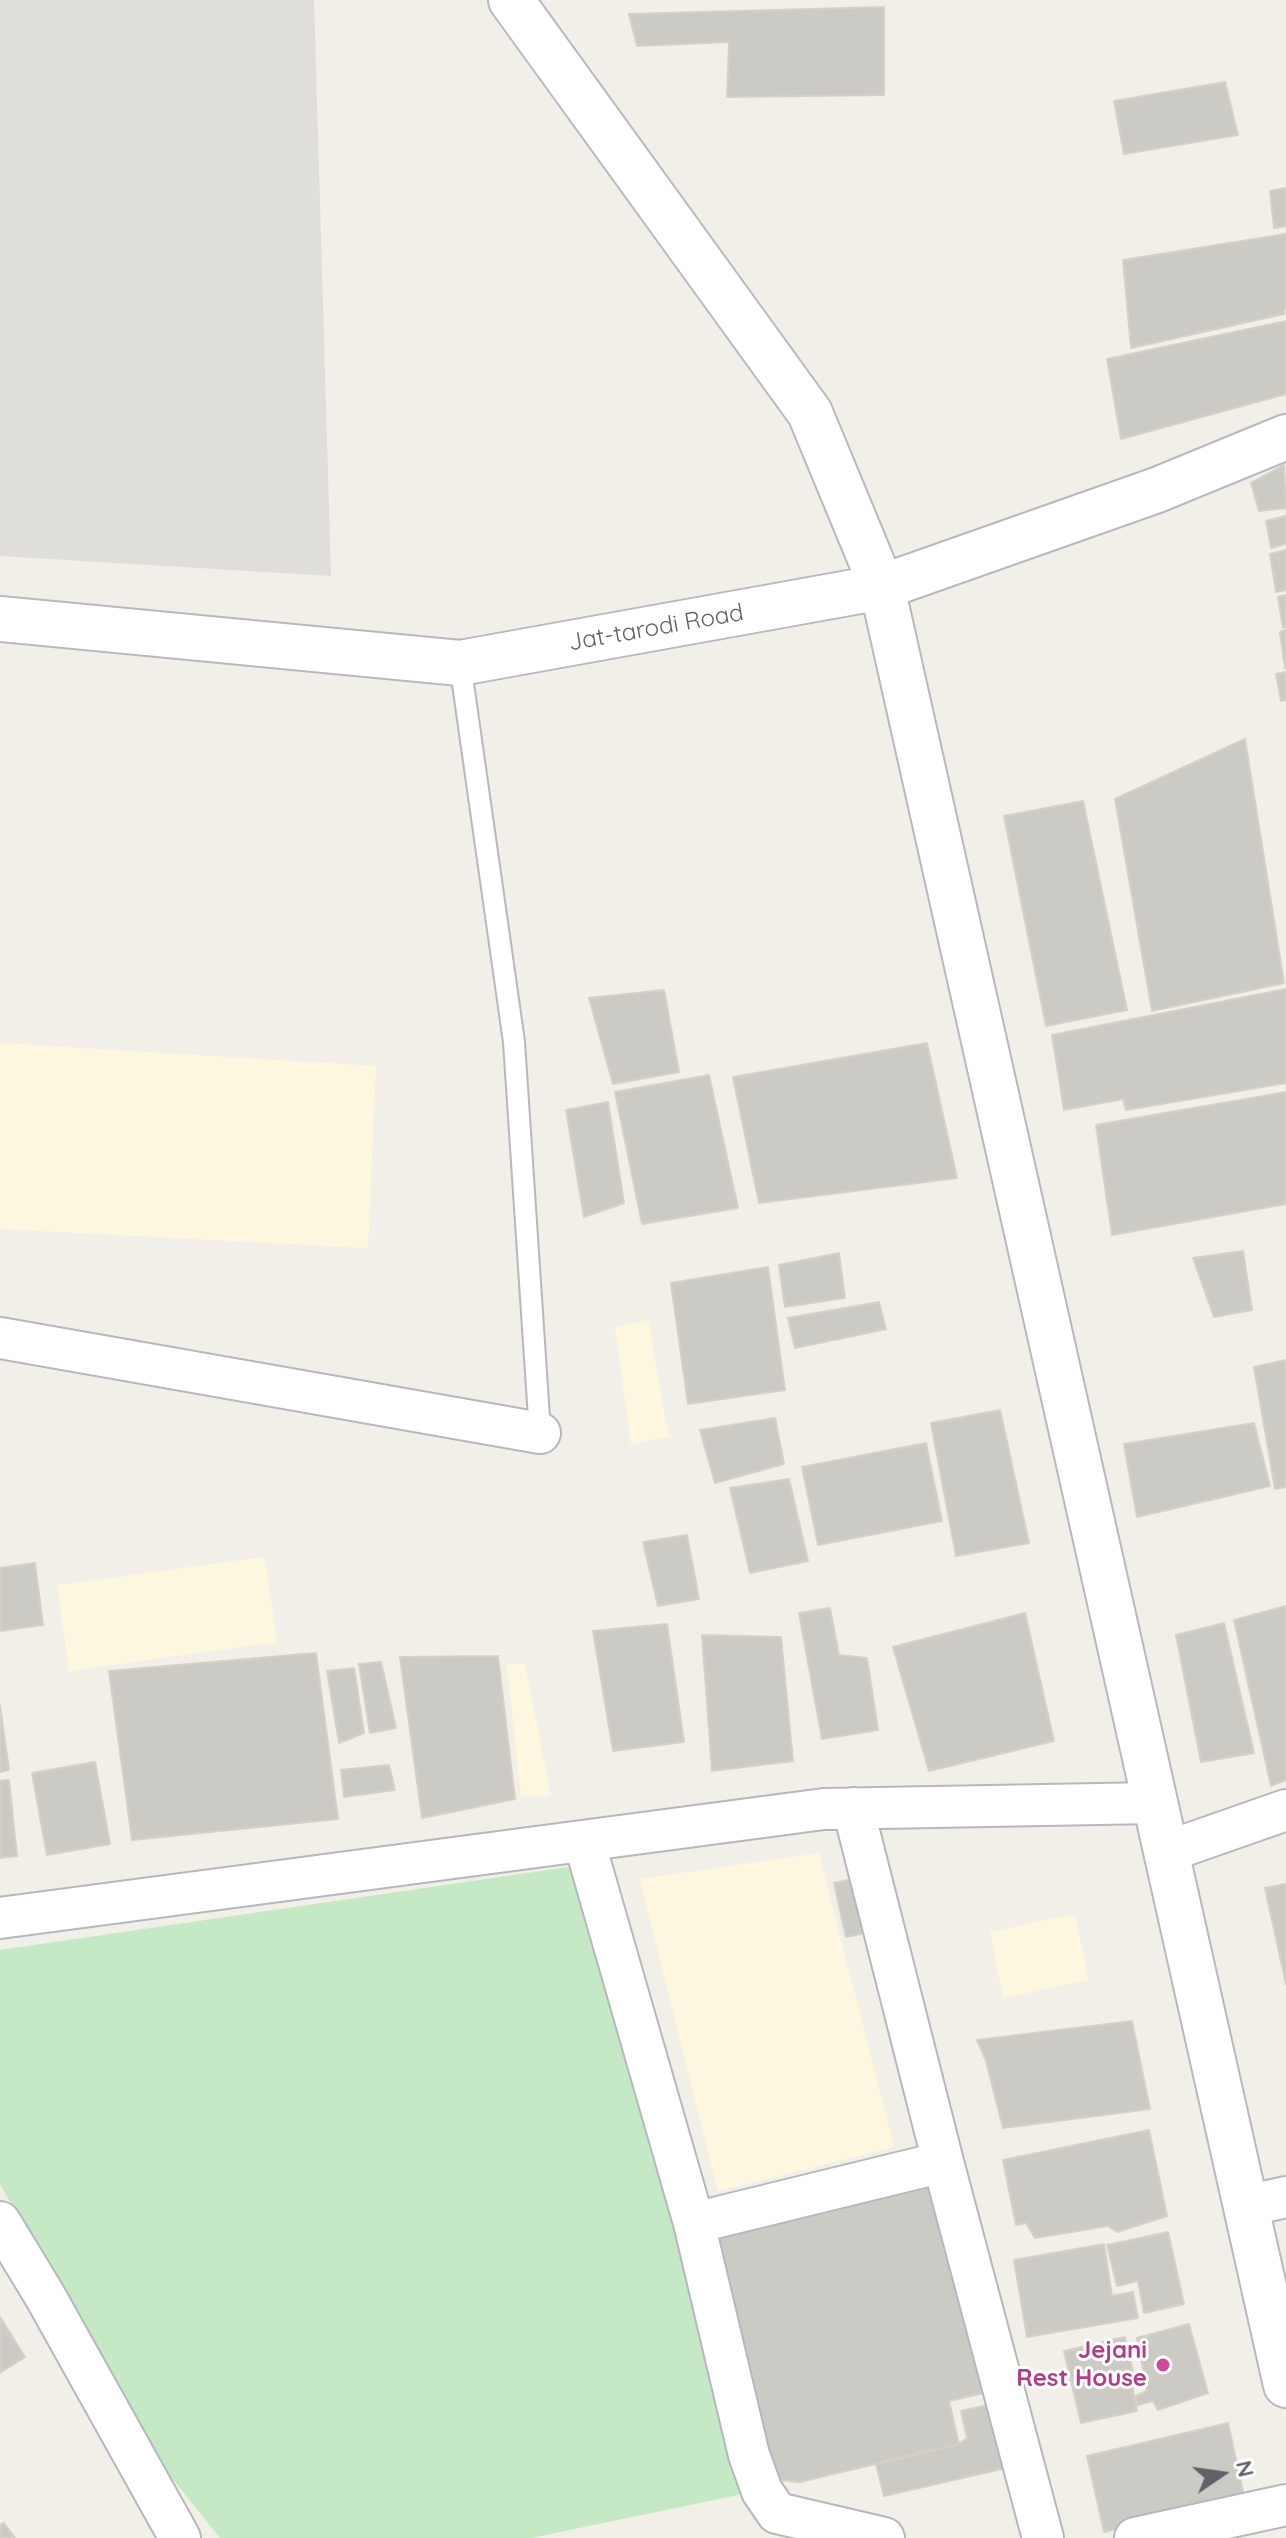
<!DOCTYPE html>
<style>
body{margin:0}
#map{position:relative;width:1286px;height:2538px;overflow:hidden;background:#f1efe8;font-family:Quicksand,sans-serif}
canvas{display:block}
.north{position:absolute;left:1182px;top:2434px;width:80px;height:80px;-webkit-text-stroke:6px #fff;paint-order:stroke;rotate:77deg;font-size:22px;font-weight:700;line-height:32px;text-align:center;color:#5f6368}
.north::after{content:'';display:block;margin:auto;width:28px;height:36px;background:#5f6368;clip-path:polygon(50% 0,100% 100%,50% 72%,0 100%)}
</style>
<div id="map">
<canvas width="1286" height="2538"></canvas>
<div class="north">N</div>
</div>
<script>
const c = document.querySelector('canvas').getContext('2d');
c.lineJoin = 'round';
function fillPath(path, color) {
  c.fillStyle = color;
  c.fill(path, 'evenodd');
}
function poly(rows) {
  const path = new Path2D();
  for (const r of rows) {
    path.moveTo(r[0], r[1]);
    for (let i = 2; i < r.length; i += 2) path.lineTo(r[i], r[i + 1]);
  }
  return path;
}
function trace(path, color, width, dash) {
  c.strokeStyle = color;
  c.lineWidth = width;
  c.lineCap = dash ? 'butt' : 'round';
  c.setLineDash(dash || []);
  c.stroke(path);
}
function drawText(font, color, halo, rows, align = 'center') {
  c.font = font + ' Quicksand,sans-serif';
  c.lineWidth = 6;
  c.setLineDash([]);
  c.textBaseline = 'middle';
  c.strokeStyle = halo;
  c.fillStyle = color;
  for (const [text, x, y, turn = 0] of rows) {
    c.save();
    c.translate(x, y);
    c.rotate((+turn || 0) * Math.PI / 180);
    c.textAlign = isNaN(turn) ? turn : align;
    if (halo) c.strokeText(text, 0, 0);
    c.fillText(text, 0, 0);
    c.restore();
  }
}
fillPath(poly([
 [0,1043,376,1066,368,1248,0,1229],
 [648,1320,669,1437,631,1444,615,1328],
 [265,1557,277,1642,69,1671,57,1585],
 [507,1664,525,1664,551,1796,521,1797],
 [819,1853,894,2147,718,2191,640,1879],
 [1075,1914,1089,1980,1003,1998,990,1932]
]), '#fef7e0');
fillPath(poly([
 [0,0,314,0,331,576,0,556]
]), '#e0deda');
fillPath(poly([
 [575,1866,748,2493,531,2538,220,2538,146,2446,0,2184,0,1950]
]), '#c5e8c5');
const building = poly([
 [884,7,884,95,727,97,729,42,637,46,629,14,884,7],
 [1225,82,1238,135,1124,154,1114,101,1225,82],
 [1286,188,1286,226,1274,228,1270,191,1286,188],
 [1286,234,1286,301,1284,314,1131,348,1123,260,1286,234],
 [1286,321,1286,394,1121,439,1107,359,1286,321],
 [1284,465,1286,508,1259,511,1251,483,1284,465],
 [1286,516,1286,544,1271,548,1266,521,1286,516],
 [1286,550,1286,590,1276,592,1270,554,1286,550],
 [1286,595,1286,627,1283,628,1278,597,1286,595],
 [1286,630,1286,668,1285,668,1280,632,1286,630],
 [1286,672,1286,700,1281,701,1276,674,1286,672],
 [1245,739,1284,983,1152,1011,1115,799,1245,739],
 [1083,801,1127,1010,1046,1026,1004,816,1083,801],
 [1286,989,1286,1083,1126,1110,1123,1099,1064,1110,1052,1035,1286,989],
 [664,990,679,1072,613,1084,589,998,664,990],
 [927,1043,957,1178,759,1203,733,1077,927,1043],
 [709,1075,738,1208,642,1224,615,1092,709,1075],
 [1286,1092,1286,1204,1112,1235,1096,1125,1286,1092],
 [608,1102,624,1203,584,1217,566,1110,608,1102],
 [1243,1251,1252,1310,1214,1317,1193,1258,1243,1251],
 [839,1253,845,1298,785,1307,779,1265,839,1253],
 [768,1267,785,1390,688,1404,671,1283,768,1267],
 [879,1302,886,1329,795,1348,788,1318,879,1302],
 [1286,1360,1286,1487,1275,1489,1254,1367,1286,1360],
 [1000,1410,1029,1543,956,1556,931,1423,1000,1410],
 [775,1418,784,1464,715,1483,700,1430,775,1418],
 [1254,1423,1270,1486,1137,1517,1124,1444,1254,1423],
 [926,1443,942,1521,818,1545,802,1467,926,1443],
 [789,1479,808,1561,750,1573,730,1488,789,1479],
 [687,1535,699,1599,658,1606,643,1542,687,1535],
 [35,1563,43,1625,0,1631,0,1568,35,1563],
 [1286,1606,1286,1780,1271,1786,1234,1620,1286,1606],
 [830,1608,839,1655,867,1658,878,1730,822,1739,799,1613,830,1608],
 [1025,1613,1054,1741,929,1771,893,1647,1025,1613],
 [1224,1623,1254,1753,1201,1762,1176,1635,1224,1623],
 [667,1624,684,1742,613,1751,593,1631,667,1624],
 [702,1635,781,1637,793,1761,712,1771,702,1635],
 [316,1653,338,1819,132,1840,109,1671,316,1653],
 [498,1656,515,1799,422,1818,400,1657,498,1656],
 [381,1662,396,1728,370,1733,359,1664,381,1662],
 [354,1668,364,1733,339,1743,327,1671,354,1668],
 [0,1706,9,1770,0,1772,0,1706],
 [95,1762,110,1844,47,1855,32,1773,95,1762],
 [389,1765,395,1790,344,1797,341,1770,389,1765],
 [9,1780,17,1856,0,1858,0,1781,9,1780],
 [863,1877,875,1931,846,1937,834,1883,863,1877],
 [1286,1884,1286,1984,1265,1888,1286,1884],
 [1132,2021,1150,2109,1003,2128,986,2061,977,2040,1132,2021],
 [1149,2130,1167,2216,1117,2232,1108,2226,1035,2238,1026,2223,1016,2225,1003,2160,1149,2130],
 [935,2174,996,2390,949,2401,959,2444,800,2482,768,2479,711,2233,935,2174],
 [1168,2232,1184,2304,1144,2313,1138,2281,1117,2286,1107,2245,1168,2232],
 [1104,2244,1112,2296,1133,2292,1138,2318,1027,2337,1014,2260,1104,2244],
 [0,2317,25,2357,0,2373,0,2317],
 [1189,2324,1208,2393,1158,2410,1153,2401,1138,2405,1136,2396,1147,2391,1137,2338,1189,2324],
 [1125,2337,1133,2372,1119,2375,1115,2389,1132,2385,1137,2411,1081,2423,1064,2351,1125,2337],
 [992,2404,1006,2468,884,2496,876,2464,959,2444,967,2438,961,2411,992,2404],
 [1228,2423,1245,2500,1104,2532,1087,2456,1228,2423],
 [4,2523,15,2538,0,2538,0,2525,4,2523]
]);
fillPath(building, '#cccac5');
trace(building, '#d6d1c6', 2);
const lane = poly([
 [460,663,514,1042,540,1433]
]);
const street = poly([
 [0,1338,540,1433],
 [853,1808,943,2162,1043,2538],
 [584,1841,694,2223,749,2455,762,2491,777,2513,884,2538],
 [1166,1852,1286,1810],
 [0,1918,824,1809,1154,1803],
 [1246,2206,1286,2197],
 [0,2222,45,2296,180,2538],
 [694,2223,943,2162],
 [1135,2538,1286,2505]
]);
const secondary = poly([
 [511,0,810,413,882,587,1286,2385],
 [0,619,460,663,882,587,1157,490,1286,437]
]);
trace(lane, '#b5b8bc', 24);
trace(street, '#b5b8bc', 44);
trace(secondary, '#b6babf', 48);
trace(lane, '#fff', 20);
trace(street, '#fff', 40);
trace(secondary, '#fff', 44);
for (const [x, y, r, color] of [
 [1163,2365,8,"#d1479c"]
]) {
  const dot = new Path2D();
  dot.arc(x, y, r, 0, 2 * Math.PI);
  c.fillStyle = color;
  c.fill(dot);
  trace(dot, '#fff', 3);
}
drawText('24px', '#5f6368', '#fff', [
 ["Jat-tarodi Road",656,628,-10]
]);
drawText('bold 24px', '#b23c85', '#fff', [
 ["Jejani",1147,2351],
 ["Rest House",1147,2379]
], 'right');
</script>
